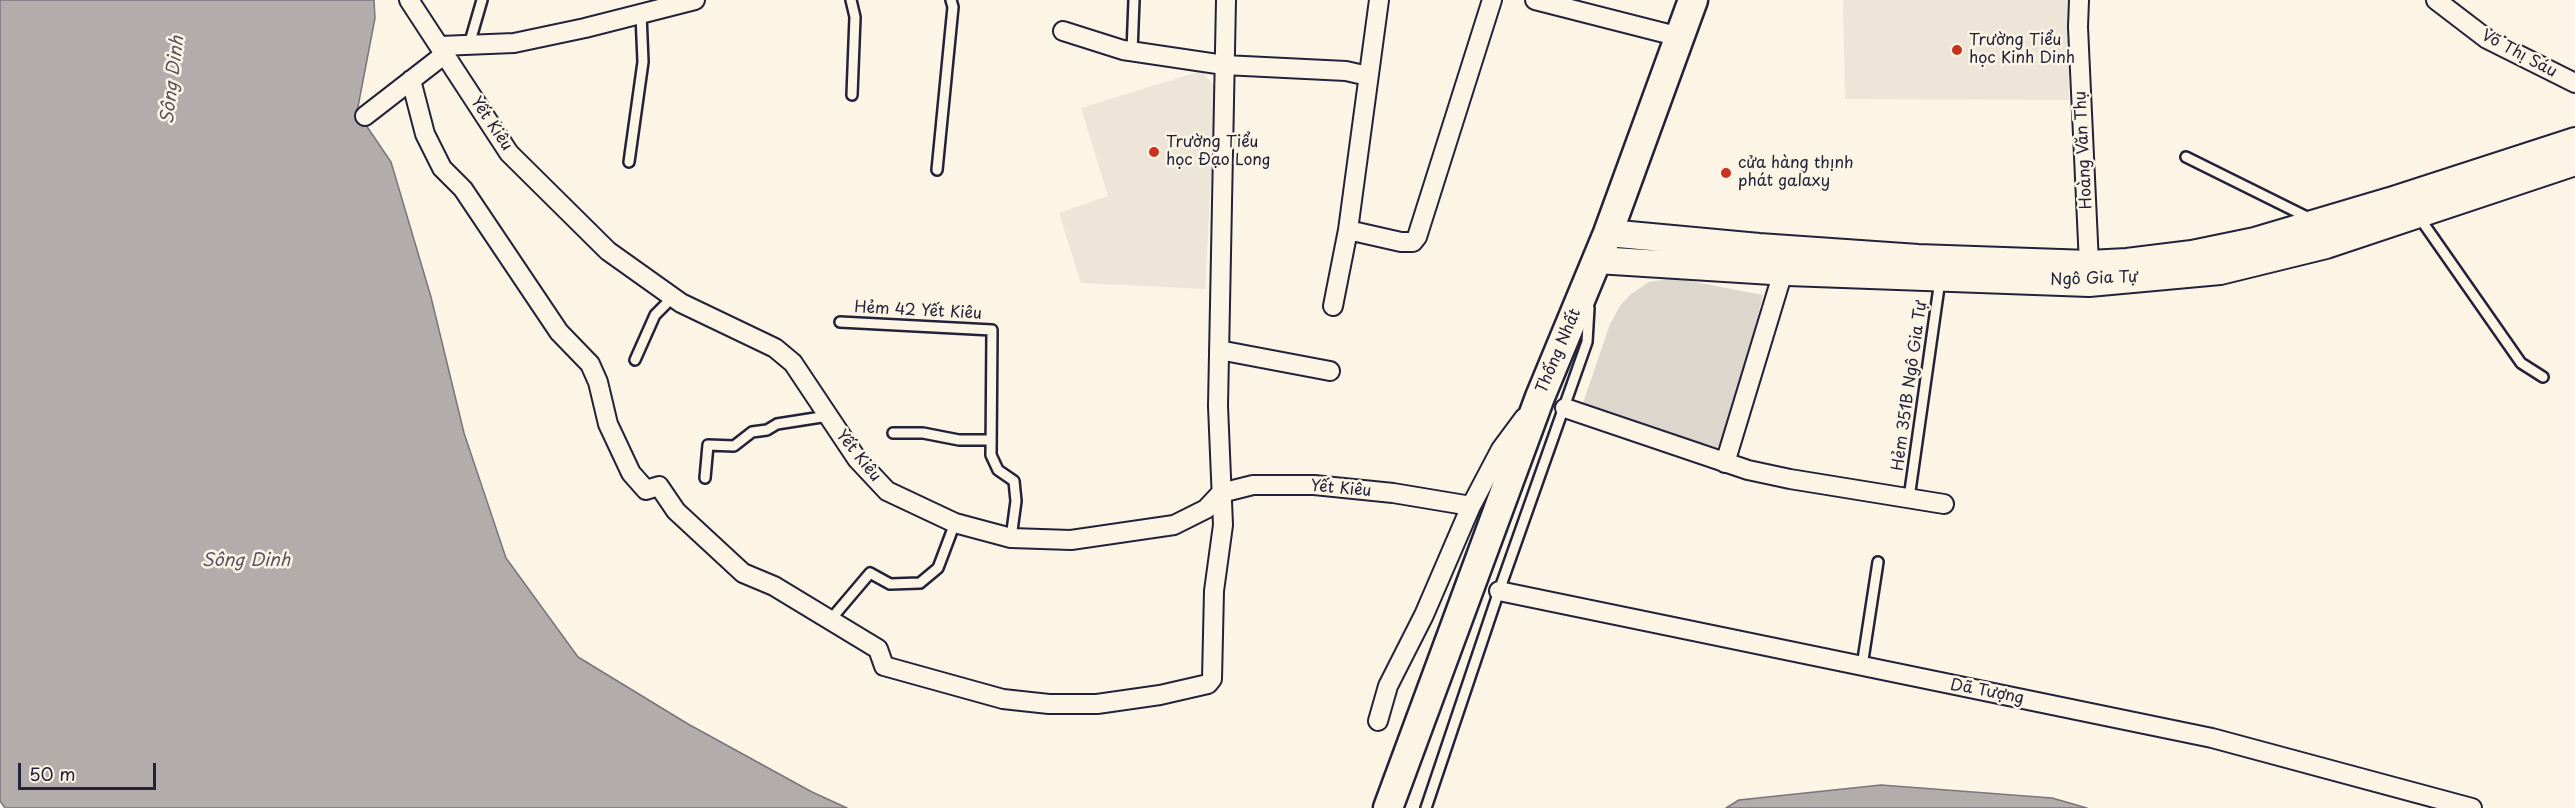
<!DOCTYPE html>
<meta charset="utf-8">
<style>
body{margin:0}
#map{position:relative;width:2575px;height:808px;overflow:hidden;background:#fcf5e5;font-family:"Playpen Sans",sans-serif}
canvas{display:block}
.scale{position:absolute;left:18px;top:763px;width:138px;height:27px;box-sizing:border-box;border:3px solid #22223b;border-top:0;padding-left:8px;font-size:18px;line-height:21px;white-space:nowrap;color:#22223b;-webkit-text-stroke:4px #fcf5e5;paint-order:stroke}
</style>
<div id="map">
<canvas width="2575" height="808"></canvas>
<div class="scale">50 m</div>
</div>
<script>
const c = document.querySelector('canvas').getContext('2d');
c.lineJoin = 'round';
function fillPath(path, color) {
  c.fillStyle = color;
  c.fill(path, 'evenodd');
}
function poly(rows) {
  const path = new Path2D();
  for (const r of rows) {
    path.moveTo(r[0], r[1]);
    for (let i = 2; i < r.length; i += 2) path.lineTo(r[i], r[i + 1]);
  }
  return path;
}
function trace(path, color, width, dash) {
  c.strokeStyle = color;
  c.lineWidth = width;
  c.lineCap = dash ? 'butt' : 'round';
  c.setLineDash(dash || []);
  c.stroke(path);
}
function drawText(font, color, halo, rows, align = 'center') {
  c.font = font + ' "Playpen Sans",sans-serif';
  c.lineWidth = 5;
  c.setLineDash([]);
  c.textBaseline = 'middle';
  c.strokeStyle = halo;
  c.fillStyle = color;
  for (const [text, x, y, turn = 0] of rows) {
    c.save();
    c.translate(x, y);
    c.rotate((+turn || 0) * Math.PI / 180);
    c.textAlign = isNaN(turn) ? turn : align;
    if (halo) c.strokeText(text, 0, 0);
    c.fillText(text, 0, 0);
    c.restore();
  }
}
fillPath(poly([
 [1843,0,2069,0,2069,100,1845,99],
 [1201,71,1216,87,1205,289,1081,283,1059,213,1108,196,1081,108]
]), '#ece5d8');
fillPath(poly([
 [1674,278,1763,295,1725,450,1582,406,1610,324,1620,306,1631,294,1649,282]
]), '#dcd6cc');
const water = poly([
 [0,0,374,0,375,18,357,112,391,162,431,297,464,433,506,558,578,657,688,724,812,792,847,808,5,808,0,801,0,0],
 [1881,785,2052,798,2087,808,1726,808,1739,800,1881,785]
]);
fillPath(water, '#b2adab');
trace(water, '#78757e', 1.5);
const service = poly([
 [851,0,855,17,852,95],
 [469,45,482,0],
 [1132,52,1134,0],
 [2186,157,2311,219],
 [629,162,643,62,641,14],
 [937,170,953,7,951,0],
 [2419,217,2521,363,2543,377],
 [840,322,992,330,991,455,998,470,1014,481,1016,501,1011,538],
 [635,360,655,315,673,297],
 [893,433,923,433,959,440,991,440],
 [705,478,708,445,734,446,752,432,767,430,777,424,828,416],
 [1909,498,1940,280],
 [831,619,870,573,890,584,920,583,938,568,955,523],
 [1862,666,1878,562],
 [1426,808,1499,591,1587,342,1589,308]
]);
const minor = poly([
 [409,0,509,153,608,251,681,303,775,348,793,363,857,459,887,491,955,523,1011,538,1071,540,1174,525,1206,509,1221,493,1253,485,1314,485,1393,493,1471,506],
 [1535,0,1680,37],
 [2079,0,2078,27,2089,264],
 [2436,0,2487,39,2575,83],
 [1063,31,1123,50,1224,65,1346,71,1368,76],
 [440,46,514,43,585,28,695,0],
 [411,80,425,134,442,168,463,189,559,332,590,364,598,382,608,424,631,473,646,490,659,486,676,511,743,573,774,586,878,649,884,666,1003,699,1049,704,1097,704,1160,695,1208,684,1212,679,1214,591,1223,525,1218,406,1226,0],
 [365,116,445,54],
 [1348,230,1401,242,1413,242,1417,237,1492,0],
 [1333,306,1348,230,1379,0],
 [1219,350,1330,371],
 [1565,408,1748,470,1790,479,1944,504],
 [1725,463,1783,272],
 [1499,591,2212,738,2472,808],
 [1378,721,1388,686,1424,615,1471,506,1501,449,1524,418]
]);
const secondary = poly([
 [1608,233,1759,247,1918,258,2089,264,2127,262,2192,254,2255,241,2390,201,2575,141],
 [1597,260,1788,272,2089,283,2220,271,2326,245,2575,162]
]);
const primary = poly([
 [1388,808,1540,397,1608,233,1693,0]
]);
trace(service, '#22223b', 14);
trace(minor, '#22223b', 22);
trace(secondary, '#22223b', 30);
trace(primary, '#22223b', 33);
trace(service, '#fcf5e5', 9);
trace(minor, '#fcf5e5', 18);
trace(secondary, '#fcf5e5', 26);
trace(primary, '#fcf5e5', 28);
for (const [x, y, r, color] of [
 [1957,50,6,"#c8321e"],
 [1154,152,6,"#c8321e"],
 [1726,173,6,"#c8321e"]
]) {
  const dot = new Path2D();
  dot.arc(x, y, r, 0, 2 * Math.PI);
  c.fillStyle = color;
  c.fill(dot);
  trace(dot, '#fcf5e5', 2);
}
drawText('16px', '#22223b', '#fcf5e5', [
 ["Trường Tiểu",1969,41],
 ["học Kinh Dinh",1969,59],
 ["Trường Tiểu",1166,143],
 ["học Đạo Long",1166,161],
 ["cửa hàng thịnh",1738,164],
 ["phát galaxy",1738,182]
], 'left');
drawText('16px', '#22223b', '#fcf5e5', [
 ["Võ Thị Sáu",2519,54,28],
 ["Yết Kiêu",491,124,56],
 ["Hoàng Văn Thụ",2084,150,-93],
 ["Ngô Gia Tự",2094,279,-2],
 ["Hẻm 42 Yết Kiêu",918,311,3],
 ["Thống Nhất",1559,351,-67],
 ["Hẻm 351B Ngô Gia Tự",1910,386,-82],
 ["Yết Kiêu",858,456,51],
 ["Yết Kiêu",1341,489,5],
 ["Dã Tượng",1987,692,11]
]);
drawText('italic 18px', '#545362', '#fcf5e5', [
 ["Sông Dinh",173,80,-83],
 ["Sông Dinh",246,561]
]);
</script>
